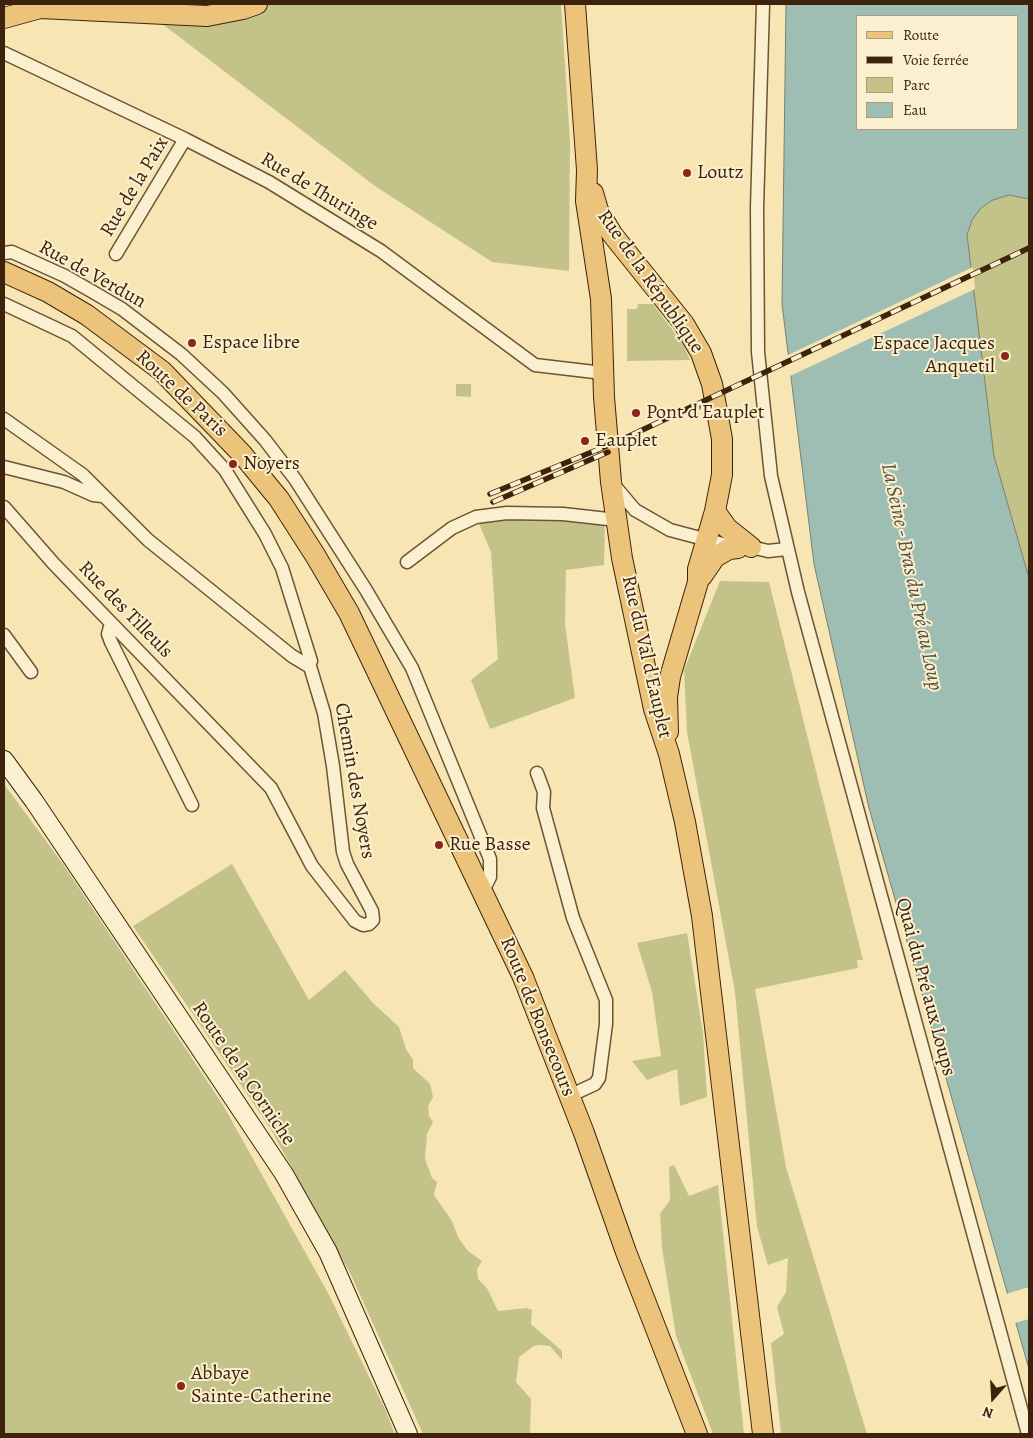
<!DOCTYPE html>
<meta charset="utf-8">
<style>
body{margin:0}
#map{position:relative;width:1033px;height:1438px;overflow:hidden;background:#f7e6b4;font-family:Alegreya,serif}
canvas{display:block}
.frame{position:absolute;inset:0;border:5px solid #3e230c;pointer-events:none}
.legend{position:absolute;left:856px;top:15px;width:162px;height:115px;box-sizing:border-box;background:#faefce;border:1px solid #af9d80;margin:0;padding:6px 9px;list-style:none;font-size:15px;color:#3e230c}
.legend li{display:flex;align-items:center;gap:10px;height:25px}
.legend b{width:25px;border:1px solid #af9d80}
.north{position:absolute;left:968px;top:1373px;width:50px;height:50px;-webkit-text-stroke:4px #faefce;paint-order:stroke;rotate:199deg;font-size:14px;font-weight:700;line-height:20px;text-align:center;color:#3e230c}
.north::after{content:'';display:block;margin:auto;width:18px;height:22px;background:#3e230c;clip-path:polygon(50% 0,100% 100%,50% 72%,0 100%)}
</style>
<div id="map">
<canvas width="1033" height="1438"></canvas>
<div class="frame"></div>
<ul class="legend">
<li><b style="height:6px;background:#ecc37a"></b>Route</li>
<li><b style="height:6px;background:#3e230c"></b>Voie ferrée</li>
<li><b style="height:14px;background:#c3c389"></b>Parc</li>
<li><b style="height:14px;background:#9ebeb3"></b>Eau</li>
</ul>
<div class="north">N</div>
</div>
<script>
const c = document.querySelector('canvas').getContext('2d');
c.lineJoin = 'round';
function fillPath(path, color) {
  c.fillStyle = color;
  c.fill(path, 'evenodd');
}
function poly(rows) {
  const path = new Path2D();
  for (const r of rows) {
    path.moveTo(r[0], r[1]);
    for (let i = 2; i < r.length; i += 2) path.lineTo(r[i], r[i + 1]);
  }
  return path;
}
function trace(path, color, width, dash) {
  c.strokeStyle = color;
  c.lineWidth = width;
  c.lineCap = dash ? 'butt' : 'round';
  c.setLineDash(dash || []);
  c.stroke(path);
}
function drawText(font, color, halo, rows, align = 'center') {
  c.font = font + ' Alegreya,serif';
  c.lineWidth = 4;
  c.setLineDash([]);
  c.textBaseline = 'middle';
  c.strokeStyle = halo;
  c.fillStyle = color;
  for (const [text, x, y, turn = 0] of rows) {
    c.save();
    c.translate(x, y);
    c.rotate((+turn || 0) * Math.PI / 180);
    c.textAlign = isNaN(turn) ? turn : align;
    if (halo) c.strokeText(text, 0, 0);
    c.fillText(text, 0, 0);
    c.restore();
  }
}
fillPath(poly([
 [136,4,561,4,570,141,569,271,492,262,375,186],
 [1009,195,1029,199,1029,578,994,456,967,235,971,220,981,208,993,200],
 [638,304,653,304,683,344,690,360,627,361,627,309,637,309],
 [456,384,471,384,471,397,456,396],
 [476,517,605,519,604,565,566,570,565,624,575,698,490,729,471,680,498,659,491,552],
 [720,581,769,582,863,960,857,960,858,968,755,989,786,1167,867,1434,781,1434,771,1343,784,1334,777,1307,786,1292,788,1258,768,1265,757,1227,735,992,687,732,684,670],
 [4,784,63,864,223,1105,328,1293,386,1411,395,1434,4,1434],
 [232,864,309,1000,345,970,373,1003,399,1027,406,1049,413,1060,413,1068,430,1084,433,1097,428,1106,429,1116,433,1122,427,1134,425,1159,432,1178,437,1182,434,1195,452,1221,458,1237,468,1251,482,1261,477,1269,478,1279,487,1288,498,1311,527,1308,532,1310,531,1324,562,1351,562,1360,550,1346,540,1345,534,1346,519,1357,516,1382,531,1399,530,1434,423,1434,351,1275,270,1128,133,926],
 [687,933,703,1033,707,1097,680,1106,677,1069,647,1080,632,1061,661,1056,652,992,637,943],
 [674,1165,689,1196,718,1185,744,1434,713,1434,676,1336,662,1248,660,1214,670,1200,669,1167]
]), '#c3c389');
const water = poly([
 [786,4,1029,4,1029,199,1009,195,993,200,981,208,972,220,967,235,994,456,1029,578,1029,1369,869,808,814,564,782,304,786,4],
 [857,16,1017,16,1017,129,857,129,857,16]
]);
fillPath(water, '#9ebeb3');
trace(water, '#788070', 1);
fillPath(poly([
 [973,267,975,289,788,377,786,356],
 [1029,1287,1029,1319,1015,1323,1006,1294]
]), '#f7e6b4');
const street = poly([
 [763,4,757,208,758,352,771,476,798,592,1028,1434],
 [4,53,185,139,269,182,381,251,535,365,603,373],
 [4,253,12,252,65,276,93,292,122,309,181,354,223,393,265,440,295,479,366,590,412,668,490,859,490,877,483,891],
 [116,254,185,139],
 [4,304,72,336,195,437,225,470,265,534,282,568,311,661,309,663,324,713,333,766,343,852,347,864,372,911,373,920,369,924,363,925,355,921,312,866,271,788,54,564,4,507],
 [4,419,83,475,148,540,292,656,307,665,309,663],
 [4,467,64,482,93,495,102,496],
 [613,484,635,510,670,530,738,548,751,547,768,551,787,549],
 [407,562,452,528,476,517,507,513,563,514,617,520],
 [111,623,108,634,111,642,192,805],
 [4,635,31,672],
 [537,773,544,792,543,808,573,918,606,1000,606,1024,599,1078,595,1084,569,1096]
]);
const secondary = poly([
 [4,760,34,801,284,1174,328,1252,408,1434]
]);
const primary = poly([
 [575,4,587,170,586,201,601,299,604,397,611,482,622,558,654,709,669,754,685,822,702,916,763,1434],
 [4,18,40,8,207,16,243,9,257,4],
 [593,193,598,210,612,234,684,324,701,353,712,384,722,439,722,475,715,511,698,569,698,582,670,677,667,697,668,732],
 [4,272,48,292,87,315,162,371,242,454,279,499,315,555,349,613,523,977,584,1133,626,1252,697,1434],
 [715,511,727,528,751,547],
 [702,576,715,557,729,549,738,548]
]);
trace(street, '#6c5436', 15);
trace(secondary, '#3e230c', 20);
trace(primary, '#3e230c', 22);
trace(street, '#faefce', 12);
trace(secondary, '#faefce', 18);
trace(primary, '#ecc37a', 20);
const rail = poly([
 [490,494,621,440,1029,248],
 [493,502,608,452]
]);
trace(rail, '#3e230c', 5.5);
trace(rail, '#faefce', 4, [11]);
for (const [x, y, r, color] of [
 [687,173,5,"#8f2418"],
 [192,343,5,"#8f2418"],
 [1005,356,5,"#8f2418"],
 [636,413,5,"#8f2418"],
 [585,441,5,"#8f2418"],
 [233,464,5,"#8f2418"],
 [439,845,5,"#8f2418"],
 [181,1386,5,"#8f2418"]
]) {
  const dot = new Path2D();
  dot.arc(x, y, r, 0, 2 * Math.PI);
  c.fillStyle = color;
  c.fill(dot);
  trace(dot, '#faefce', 2);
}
drawText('20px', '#3e230c', '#faefce', [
 ["Loutz",697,173],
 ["Espace libre",202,343],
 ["Espace Jacques",995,344,"right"],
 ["Anquetil",995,367,"right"],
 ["Pont d'Eauplet",646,413],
 ["Eauplet",595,441],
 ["Noyers",243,464],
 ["Rue Basse",449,845],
 ["Abbaye",191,1374],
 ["Sainte-Catherine",191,1397]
], 'left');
drawText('20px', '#3e230c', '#faefce', [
 ["Rue de la Paix",135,187,-59],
 ["Rue de Thuringe",319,192,31],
 ["Rue de Verdun",92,275,29],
 ["Rue de la République",650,282,55],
 ["Route de Paris",181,394,43],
 ["Rue des Tilleuls",125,610,46],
 ["Rue du Val d'Eauplet",646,657,77],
 ["Chemin des Noyers",354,781,80],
 ["Quai du Pré aux Loups",925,987,75],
 ["Route de Bonsecours",537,1017,68],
 ["Route de la Corniche",243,1074,56]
]);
drawText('italic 21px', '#5b523e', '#faefce', [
 ["La Seine - Bras du Pré au Loup",911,577,78]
]);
</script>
